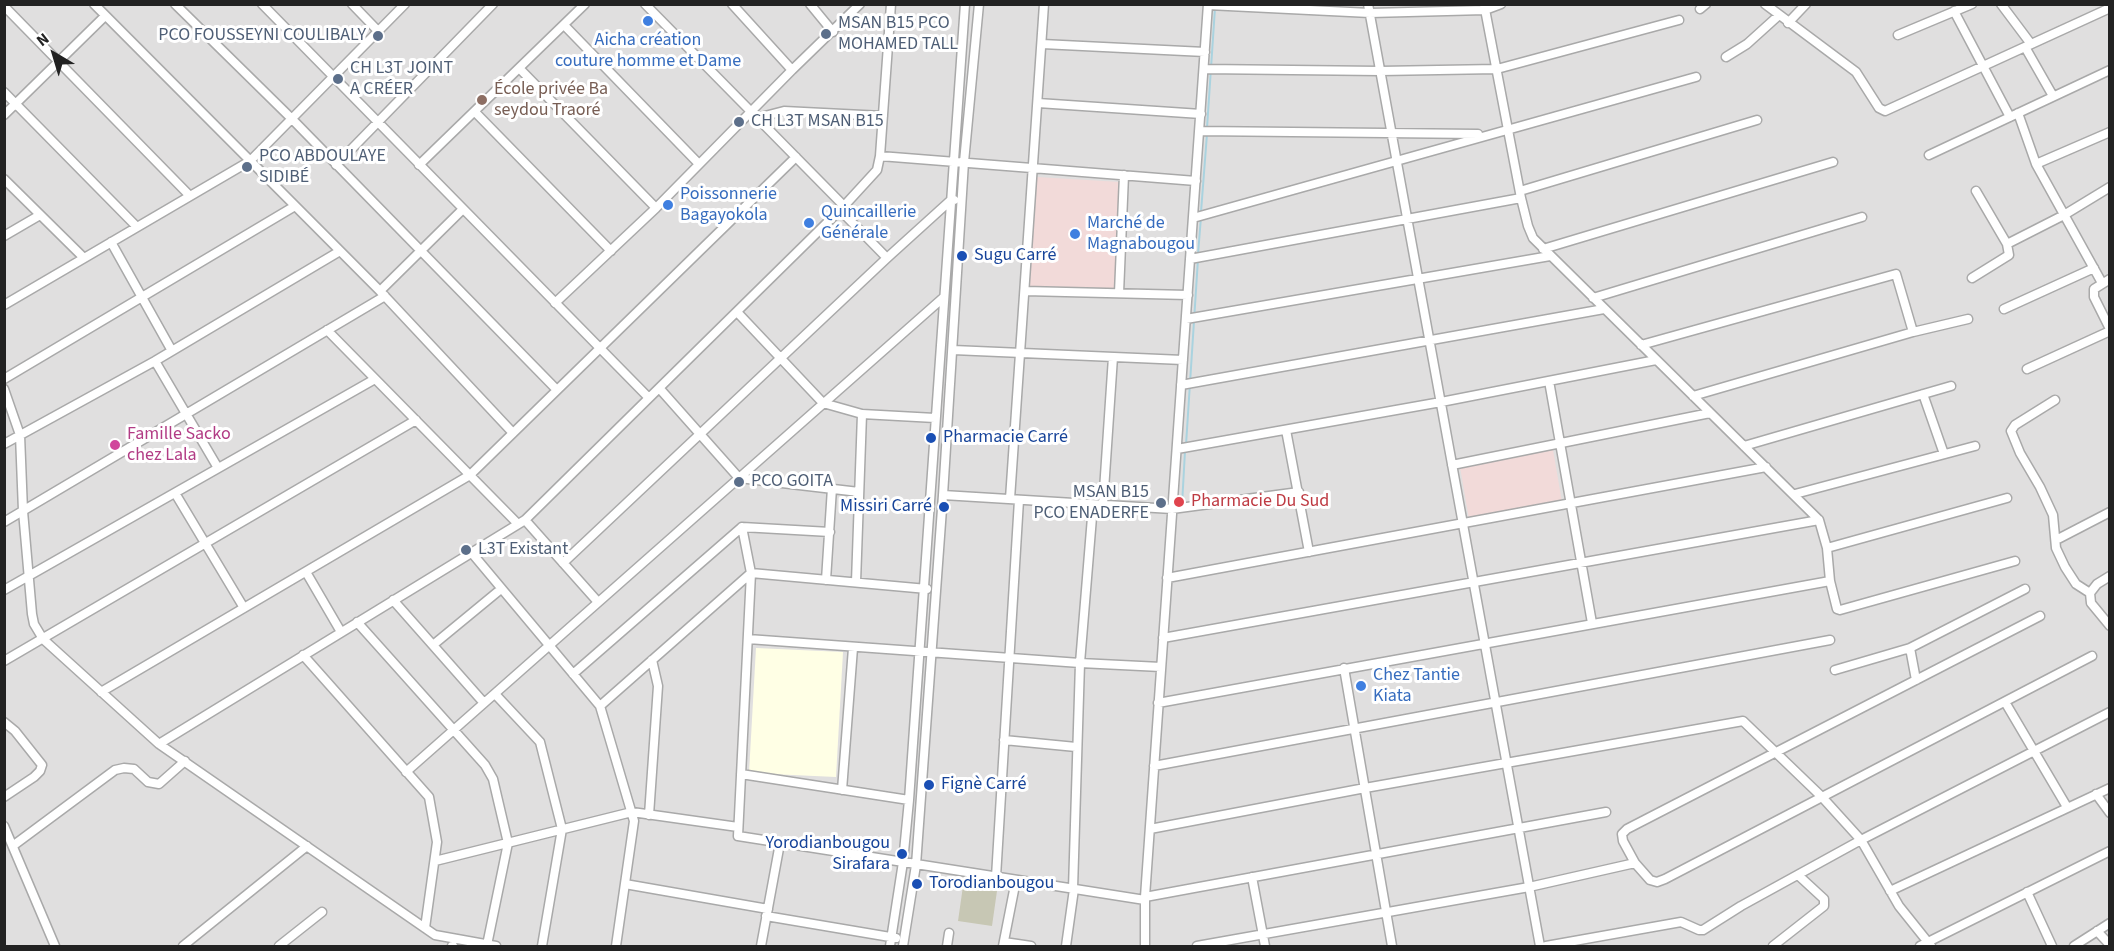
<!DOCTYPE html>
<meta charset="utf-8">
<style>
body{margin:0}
#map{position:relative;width:2114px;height:951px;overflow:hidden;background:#f2efe9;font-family:"Source Sans 3",sans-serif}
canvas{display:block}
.frame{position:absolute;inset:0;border:6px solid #222;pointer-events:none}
.north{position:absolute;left:24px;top:24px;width:60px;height:60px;-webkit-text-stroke:4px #fff;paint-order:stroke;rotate:322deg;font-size:16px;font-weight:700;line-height:24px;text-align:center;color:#222}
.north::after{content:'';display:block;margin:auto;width:21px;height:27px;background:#222;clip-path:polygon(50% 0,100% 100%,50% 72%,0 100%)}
</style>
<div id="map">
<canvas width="2114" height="951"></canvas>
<div class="frame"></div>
<div class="north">N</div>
</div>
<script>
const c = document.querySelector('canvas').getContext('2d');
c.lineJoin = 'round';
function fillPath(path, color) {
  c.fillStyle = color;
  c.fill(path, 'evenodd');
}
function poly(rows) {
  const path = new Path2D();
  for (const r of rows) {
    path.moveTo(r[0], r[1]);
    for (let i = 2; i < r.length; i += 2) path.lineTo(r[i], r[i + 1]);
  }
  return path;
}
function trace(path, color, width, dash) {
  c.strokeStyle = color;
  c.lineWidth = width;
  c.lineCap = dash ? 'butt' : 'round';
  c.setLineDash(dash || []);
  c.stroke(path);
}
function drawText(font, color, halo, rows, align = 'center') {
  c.font = font + ' "Source Sans 3",sans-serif';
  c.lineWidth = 6;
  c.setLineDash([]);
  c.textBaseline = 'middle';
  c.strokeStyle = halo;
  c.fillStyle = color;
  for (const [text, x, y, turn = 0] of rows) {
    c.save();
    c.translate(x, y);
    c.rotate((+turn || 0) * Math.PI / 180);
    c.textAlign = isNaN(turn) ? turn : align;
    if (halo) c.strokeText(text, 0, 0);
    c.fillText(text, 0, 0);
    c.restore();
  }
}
fillPath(poly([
 [5,5,2109,5,2109,946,5,946]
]), '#e0dfdf');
fillPath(poly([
 [1037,177,1120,182,1116,292,1027,286],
 [1553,450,1562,502,1469,519,1460,467]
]), '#f2dad9');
fillPath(poly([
 [756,648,843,652,836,777,749,773]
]), '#ffffe5');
fillPath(poly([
 [964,879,998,884,992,926,958,921]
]), '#c7c7b4');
trace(poly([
 [1207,128,1215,8],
 [1201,212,1207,134],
 [1198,254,1201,217],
 [1186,445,1198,259],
 [1182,505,1185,451]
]), '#aad3df', 2);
const minor = poly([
 [94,4,380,291,513,433],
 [175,4,292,119,557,390],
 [262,4,649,398],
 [352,4,379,32],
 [645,4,844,206],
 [732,4,792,70],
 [810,4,833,32],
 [1368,4,1540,946],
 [1484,4,1521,198,1528,226,1533,238,1819,520,1827,548,1830,581,1837,609,1840,610,2015,561],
 [1765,4,1856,72,1879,108,1885,111,2110,8],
 [2001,4,2031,44],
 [1208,5,1370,13,1485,10,1501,4],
 [4,6,190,196],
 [1700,9,1706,4],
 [1954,11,2010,117],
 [1788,23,1806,4],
 [564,25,699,164],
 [1898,35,1972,4],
 [1042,44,1205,52],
 [2025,47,2053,96],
 [1726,57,1747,44,1778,16],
 [519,68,656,208],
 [1204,69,1380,71,1497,69,1679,20],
 [4,92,137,227],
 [1038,103,1201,114],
 [475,112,611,251],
 [2018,113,2036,164,2102,283],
 [4,115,105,16],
 [757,118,784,111,883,116],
 [1199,131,1478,134],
 [1929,155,2110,70],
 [880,156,1196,181],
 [2036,164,2110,132],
 [336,165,493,4],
 [419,165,585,4],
 [4,179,84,258],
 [1520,191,1757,120],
 [840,210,887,258],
 [1193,218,1696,77],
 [4,236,40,215],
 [111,242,172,351],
 [2007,244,2064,215,2110,187],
 [1543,249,1833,162],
 [1190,259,1521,198],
 [1972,278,2009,255,2007,244,1976,191],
 [2110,279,2094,289,2094,297,2110,329],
 [380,291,463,209],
 [1025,291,1188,295],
 [1119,293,1124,175],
 [1593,298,1862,217],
 [555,303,656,208,792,70,860,4],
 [4,305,250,161,405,4],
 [2004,309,2094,268],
 [737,312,823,403,862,414,935,418],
 [1186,319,1550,256],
 [327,330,518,524],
 [1641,345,1896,274,1913,332],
 [953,350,1183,360],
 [155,361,218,468],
 [2027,369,2110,331],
 [4,379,295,206],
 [1549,381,1592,623],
 [1181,385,1604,309],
 [4,389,20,435,23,511,32,614,34,624,43,639,159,744,435,935,496,946],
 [660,389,739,478,859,492],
 [1923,394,1944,454],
 [1693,396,1913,332,1968,319],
 [2055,400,2015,425,2011,431,2020,453,2040,487,2053,515,2056,548,2065,567,2076,584,2090,593],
 [1286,430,1309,552],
 [4,444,155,361,340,251],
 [1744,446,1951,386],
 [1177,449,1441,402,1656,360],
 [1452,465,1710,413],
 [175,493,244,608],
 [1795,494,1975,446],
 [943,495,1172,509,1299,492],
 [1010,499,1044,4],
 [1103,505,1113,357],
 [525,520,598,602],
 [4,522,385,296],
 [742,527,751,573,738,836,1145,900],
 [2056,540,2110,512],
 [1827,548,2007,498],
 [471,552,600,706,634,821,616,946],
 [563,563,887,258,951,200,954,200],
 [306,572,341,632],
 [2110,576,2097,584,2090,593,2091,603,2110,626],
 [1167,578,1766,467],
 [826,580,832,488],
 [856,582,862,414],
 [4,590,375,379],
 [393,600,484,703],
 [2040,616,1627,829,1622,834,1623,841,1635,863,1650,880,1657,882,1665,879,2092,656],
 [357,622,485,765,493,779,508,843,487,945],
 [1163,638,1819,520],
 [748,639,1080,663,1161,667],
 [433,645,501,589],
 [1910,648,1916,680],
 [303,655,429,797,437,842,425,928],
 [4,661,416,420],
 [1344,668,1392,946],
 [1835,670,1910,648,2025,589],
 [573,674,742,527,830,532],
 [101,692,470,475,796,157],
 [495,694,540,742,562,829,542,946],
 [2005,702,2067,807],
 [1158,703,1830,581],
 [600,706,751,573,927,589],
 [4,722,15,731,42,765,40,771,34,777,4,797],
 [1004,740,1076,747],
 [159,744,525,520,844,206,877,170,880,156,891,4],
 [1154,766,1830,640],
 [406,772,944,297],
 [741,774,909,800],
 [842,790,853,648],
 [2096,794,2110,813],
 [649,815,658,686,652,660],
 [4,826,55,946],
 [1150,829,1365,788,1743,721,1822,797,1861,840,1899,906,1931,946],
 [14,845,115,770,124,768,134,769,148,782,159,784,185,761],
 [435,861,632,812,738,827],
 [996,877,1019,500],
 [1252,877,1265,946],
 [625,884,768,909],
 [1073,889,1080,663,1093,505],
 [1890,891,2110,788],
 [2027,892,2052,946],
 [1145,897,1606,812],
 [766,916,896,938],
 [2097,931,2110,945],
 [1004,942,1031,946],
 [183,946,307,846],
 [279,946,322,912],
 [452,946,453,946],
 [761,946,780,843],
 [890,946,903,862,909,800,965,4],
 [903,946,916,865,943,495,964,162,979,4],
 [947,946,949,933],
 [1003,946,1016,880],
 [1066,946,1074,889],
 [1145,946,1145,897,1208,4],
 [1197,946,1529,887,1635,863],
 [1546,946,1681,922,1699,930,1703,930,1741,906,1861,840,2110,712],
 [1773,946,1824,906,1824,899,1798,875],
 [1920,946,2110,851],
 [2074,946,2110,923]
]);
trace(minor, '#a9a9a9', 11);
trace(minor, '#fff', 8);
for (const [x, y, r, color] of [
 [648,21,6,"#3f7fe0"],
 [826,34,6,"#5c6f8a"],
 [378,36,6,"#5c6f8a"],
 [338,79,6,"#5c6f8a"],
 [482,100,6,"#8d6e63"],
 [739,122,6,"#5c6f8a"],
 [247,167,6,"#5c6f8a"],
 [668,205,6,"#3f7fe0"],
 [809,223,6,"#3f7fe0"],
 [1075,234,6,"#3f7fe0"],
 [962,256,6,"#1a4fb4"],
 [931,438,6,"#1a4fb4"],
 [115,445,6,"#d1479c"],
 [739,482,6,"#5c6f8a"],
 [1179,502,6,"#e0444e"],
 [1161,503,6,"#5c6f8a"],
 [944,507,6,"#1a4fb4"],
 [466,550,6,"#5c6f8a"],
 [1361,686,6,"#3f7fe0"],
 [929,785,6,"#1a4fb4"],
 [902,854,6,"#1a4fb4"],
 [917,884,6,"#1a4fb4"]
]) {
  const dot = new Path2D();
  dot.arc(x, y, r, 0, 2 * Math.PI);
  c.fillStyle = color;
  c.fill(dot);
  trace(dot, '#fff', 2);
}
drawText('18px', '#4e5e75', '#fff', [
 ["MSAN B15 PCO",838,24],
 ["MOHAMED TALL",838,45],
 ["PCO FOUSSEYNI COULIBALY",366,36,"right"],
 ["CH L3T JOINT",350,69],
 ["A CRÉER",350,90],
 ["CH L3T MSAN B15",751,122],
 ["PCO ABDOULAYE",259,157],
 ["SIDIBÉ",259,178],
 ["PCO GOITA",751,482],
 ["MSAN B15",1149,493,"right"],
 ["PCO ENADERFE",1149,514,"right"],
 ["L3T Existant",478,550]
], 'left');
drawText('18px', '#366cbe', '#fff', [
 ["Aicha création",648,41,"center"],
 ["couture homme et Dame",648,62,"center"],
 ["Poissonnerie",680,195],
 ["Bagayokola",680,216],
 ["Quincaillerie",821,213],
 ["Générale",821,234],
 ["Marché de",1087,224],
 ["Magnabougou",1087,245],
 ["Chez Tantie",1373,676],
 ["Kiata",1373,697]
], 'left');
drawText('18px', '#785e54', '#fff', [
 ["École privée Ba",494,90],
 ["seydou Traoré",494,111]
], 'left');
drawText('18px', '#164399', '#fff', [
 ["Sugu Carré",974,256],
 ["Pharmacie Carré",943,438],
 ["Missiri Carré",932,507,"right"],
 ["Fignè Carré",941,785],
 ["Yorodianbougou",890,844,"right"],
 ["Sirafara",890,865,"right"],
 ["Torodianbougou",929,884]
], 'left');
drawText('18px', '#b23c85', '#fff', [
 ["Famille Sacko",127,435],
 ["chez Lala",127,456]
], 'left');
drawText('18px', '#be3a42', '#fff', [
 ["Pharmacie Du Sud",1191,502]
], 'left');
</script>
